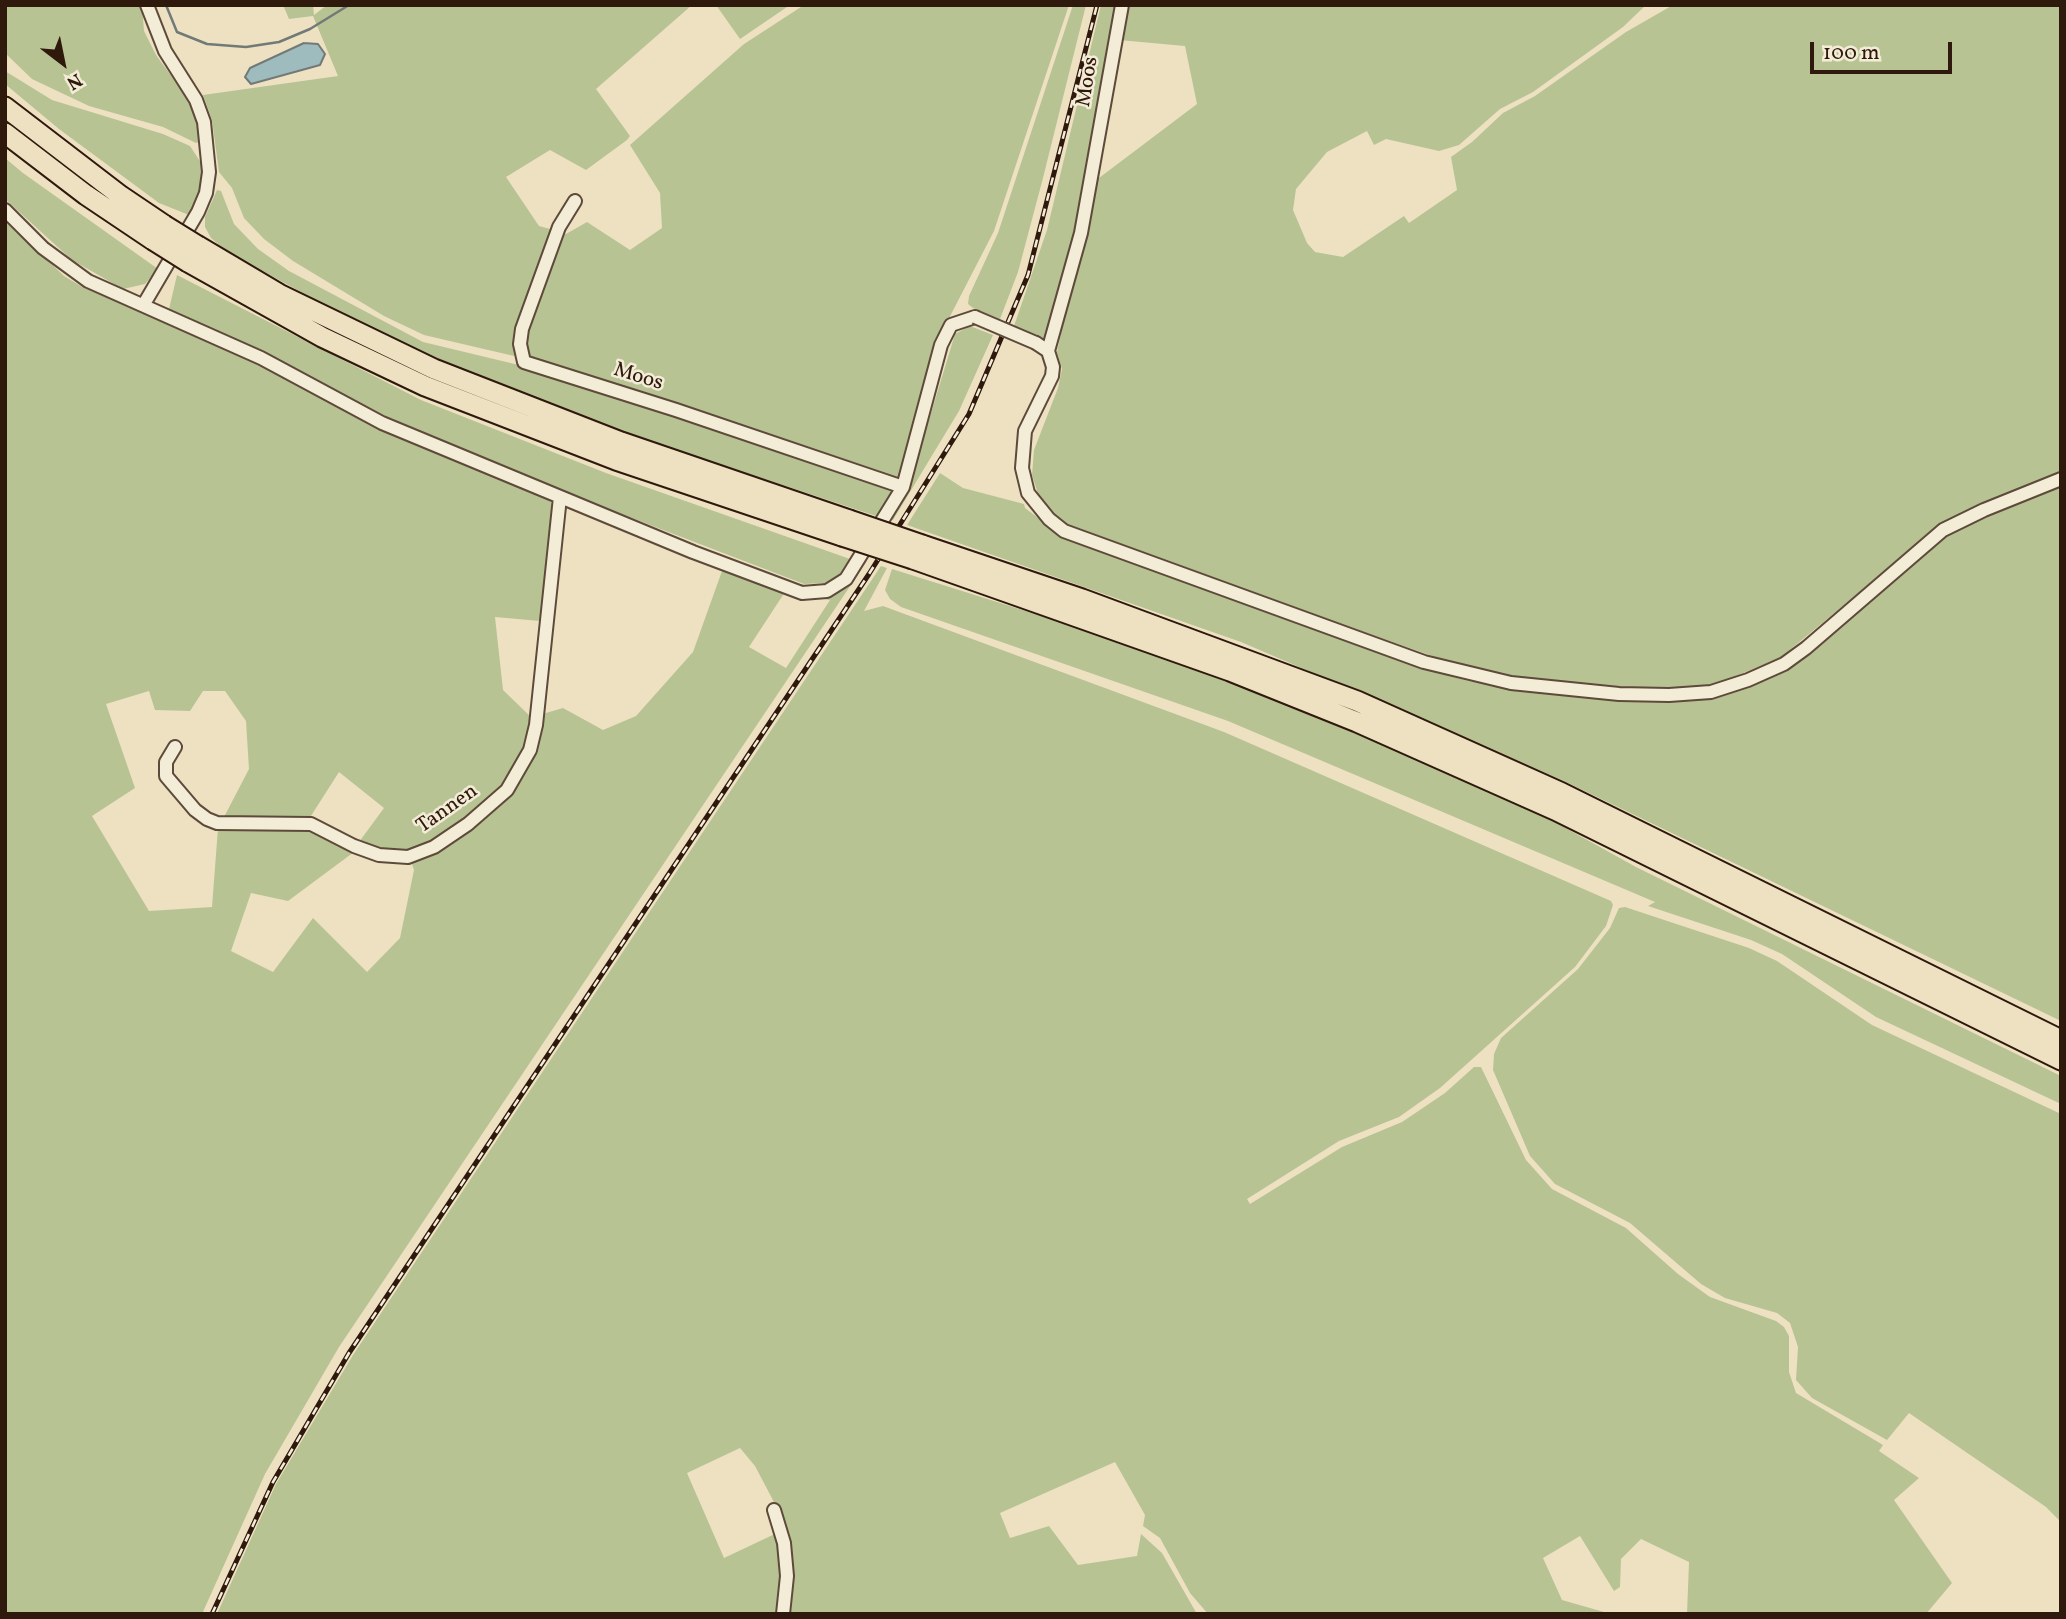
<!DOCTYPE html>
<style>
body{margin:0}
#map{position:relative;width:2066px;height:1619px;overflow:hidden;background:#ede1c2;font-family:Vollkorn,serif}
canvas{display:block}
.frame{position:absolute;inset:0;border:7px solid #2f180c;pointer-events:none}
.north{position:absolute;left:28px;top:28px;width:70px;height:70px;-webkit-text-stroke:5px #f3ecd7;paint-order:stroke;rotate:148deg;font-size:19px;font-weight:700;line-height:28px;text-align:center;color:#2f180c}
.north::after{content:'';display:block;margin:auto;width:24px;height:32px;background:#2f180c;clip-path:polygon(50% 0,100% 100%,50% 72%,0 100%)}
.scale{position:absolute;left:1810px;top:42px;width:142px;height:32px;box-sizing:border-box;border:4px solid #2f180c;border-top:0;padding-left:9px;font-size:21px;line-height:24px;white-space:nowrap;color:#2f180c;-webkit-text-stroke:5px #f3ecd7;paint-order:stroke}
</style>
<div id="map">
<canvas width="2066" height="1619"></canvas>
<div class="frame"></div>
<div class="north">N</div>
<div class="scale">100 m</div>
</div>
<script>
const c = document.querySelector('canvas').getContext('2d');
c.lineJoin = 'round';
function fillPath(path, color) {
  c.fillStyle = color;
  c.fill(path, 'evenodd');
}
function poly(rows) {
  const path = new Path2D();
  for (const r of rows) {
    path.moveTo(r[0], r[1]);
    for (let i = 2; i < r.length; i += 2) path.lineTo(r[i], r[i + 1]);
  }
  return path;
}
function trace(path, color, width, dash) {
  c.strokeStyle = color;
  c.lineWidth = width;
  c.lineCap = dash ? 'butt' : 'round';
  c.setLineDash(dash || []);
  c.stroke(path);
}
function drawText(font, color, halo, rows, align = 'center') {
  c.font = font + ' Vollkorn,serif';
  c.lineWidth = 5;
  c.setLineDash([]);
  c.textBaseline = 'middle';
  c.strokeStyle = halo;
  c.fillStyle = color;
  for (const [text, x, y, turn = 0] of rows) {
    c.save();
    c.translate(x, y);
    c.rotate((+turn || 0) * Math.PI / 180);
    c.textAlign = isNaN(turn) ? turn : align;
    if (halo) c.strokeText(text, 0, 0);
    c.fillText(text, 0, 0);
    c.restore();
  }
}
fillPath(poly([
 [5,5,142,5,144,31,156,55,191,103,201,124,201,141,196,143,163,127,89,106,32,79,5,53],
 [283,5,313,5,314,15,327,5,692,5,596,89,630,136,627,140,586,170,550,150,506,177,539,226,554,230,518,353,514,356,424,335,384,316,293,261,264,239,244,218,232,188,219,172,212,120,203,95,338,76,313,16,289,19],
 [716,5,790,5,740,39],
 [804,5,1069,5,994,231,945,326,902,474,897,478,531,361,525,354,525,329,560,232,566,234,587,222,630,250,662,228,660,193,630,145,744,44],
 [1073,5,1086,5,1043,178,1018,272,1000,319,973,308,968,304,969,296,998,233],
 [1101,5,1115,5,1076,231,1046,339,1014,326,1047,230],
 [1125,5,1646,5,1623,27,1533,92,1500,109,1459,145,1439,151,1386,139,1374,145,1367,131,1327,152,1296,189,1293,210,1307,243,1315,252,1343,257,1404,216,1409,223,1457,190,1451,157,1472,142,1503,113,1535,96,1626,32,1673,5,2061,5,2061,472,1982,503,1940,525,1780,658,1709,687,1668,691,1512,678,1467,668,1100,540,1068,525,1053,515,1039,497,1032,475,1034,450,1058,388,1062,369,1057,352,1095,181,1197,104,1185,46,1119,40],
 [5,71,52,100,163,134,190,146,205,169,202,188,189,215,159,203,59,129,5,84],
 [5,158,23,173,158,269,145,284,123,289,72,260,5,199],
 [217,190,221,191,234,224,258,249,289,271,423,342,523,366,675,413,889,488,894,493,876,516,626,433,436,360,335,311,225,250,211,238,205,227,205,217],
 [5,219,64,276,84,288,142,311,259,364,380,429,547,497,554,507,540,621,495,617,503,690,533,719,527,748,505,788,432,844,407,851,379,850,359,842,384,808,339,772,309,819,223,819,249,769,246,721,225,691,203,691,190,711,155,710,149,691,106,704,135,788,92,816,149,911,212,907,218,828,317,831,354,852,288,901,251,893,231,951,273,972,313,918,367,972,400,938,414,870,411,861,435,850,469,827,510,793,533,751,539,715,563,708,603,730,636,716,693,652,722,571,785,592,749,647,786,668,830,600,819,598,823,583,804,584,559,490,384,415,262,351,169,309,177,275,421,400,606,473,850,559,867,561,339,1347,265,1474,202,1614,5,1614],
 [970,326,993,335,959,411,893,520,890,519,912,476,955,334],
 [940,473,963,488,1024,504,1025,508,1062,536,1093,549,1422,668,1468,681,1511,688,1711,697,1750,686,1787,669,1832,635,1917,557,1946,535,2061,485,2061,1021,1564,781,1241,642,907,525],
 [881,566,887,568,864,611,883,606,1224,732,1611,901,1613,905,1606,926,1575,967,1440,1088,1399,1117,1339,1141,1247,1199,1250,1204,1342,1147,1402,1122,1445,1093,1474,1067,1481,1067,1526,1160,1552,1189,1626,1228,1678,1274,1710,1297,1776,1321,1784,1327,1789,1336,1789,1372,1796,1393,1883,1445,1879,1451,1919,1478,1894,1500,1952,1583,1926,1614,1687,1614,1689,1562,1641,1539,1621,1559,1620,1587,1614,1591,1580,1536,1543,1558,1562,1600,1611,1614,1208,1614,1190,1593,1160,1538,1143,1526,1145,1515,1115,1462,1000,1513,1010,1538,1049,1526,1078,1565,1137,1556,1141,1534,1162,1553,1197,1614,787,1614,792,1597,788,1543,775,1504,755,1466,740,1448,687,1473,724,1558,779,1532,782,1544,780,1614,217,1614,276,1484,353,1355],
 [892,569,1064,623,1228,682,1391,748,1553,821,1636,867,2061,1076,2061,1104,1876,1017,1782,954,1751,940,1648,906,1655,902,1228,721,901,607,890,599,885,590],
 [1625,907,1749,948,1777,961,1872,1025,2061,1114,2061,1522,2046,1507,1909,1413,1887,1440,1812,1398,1796,1380,1798,1347,1790,1323,1777,1313,1725,1298,1701,1284,1630,1223,1555,1184,1530,1156,1493,1070,1494,1054,1501,1038,1578,969,1610,928,1619,908]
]), '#b8c394');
const water = poly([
 [304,43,318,44,325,54,320,65,251,84,245,77,250,68,304,43]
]);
fillPath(water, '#9ebbbe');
trace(water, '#727a77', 2);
trace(poly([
 [166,5,177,32,207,44,246,47,279,42,310,29,349,5]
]), '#727a77', 2.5);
const minor = poly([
 [575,201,559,227,522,329,520,344,524,362,676,410,903,487],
 [5,210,43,248,88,281,261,358,382,423,693,552,802,593,827,591,846,579,903,487,941,345,951,325,975,317],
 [144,304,198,212,206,193,209,172,204,122,196,100,165,51,147,5],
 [1036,343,1048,351,1053,367,1052,376,1025,431,1022,468,1028,493,1049,519,1064,531,1424,662,1511,683,1619,694,1669,695,1711,692,1748,680,1784,664,1806,648,1943,530,1984,510,2061,479],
 [1048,351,1081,233,1122,5],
 [175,747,166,762,166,776,195,810,207,819,217,823,311,824,354,846,379,855,408,857,434,847,468,824,507,790,530,750,536,725,560,497],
 [774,1510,784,1543,787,1576,783,1614]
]);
const highway = poly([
 [5,107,121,196,164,225],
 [5,133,86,195,153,240],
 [198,246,279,294,434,369,621,442,849,520],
 [188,262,322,337,425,386,616,460,842,536],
 [922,545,1082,599,1357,701,1562,793,2061,1040],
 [913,559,1230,671,1357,722,1555,810,2061,1060]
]);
trace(minor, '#5e4a3a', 16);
trace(highway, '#2f180c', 23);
trace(minor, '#f3ecd7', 12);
trace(highway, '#ede1c2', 19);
const rail = poly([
 [212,1614,273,1482,349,1353,869,574,969,414,1028,275,1097,5]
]);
trace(rail, '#2f180c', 5);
trace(rail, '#f3ecd7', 2.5, [8]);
const minorBridge = poly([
 [975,317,1036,343]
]);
const highwayBridge = poly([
 [164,225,198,246],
 [153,240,188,262],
 [849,520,922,545],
 [842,536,913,559]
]);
trace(minorBridge, '#5e4a3a', 16, []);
trace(highwayBridge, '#2f180c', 23, []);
trace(minorBridge, '#f3ecd7', 12);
trace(highwayBridge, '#ede1c2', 19);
drawText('21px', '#2f180c', '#f3ecd7', [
 ["Moos",1089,82,-81],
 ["Moos",638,378,17],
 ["Tannen",448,810,-35]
]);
</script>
